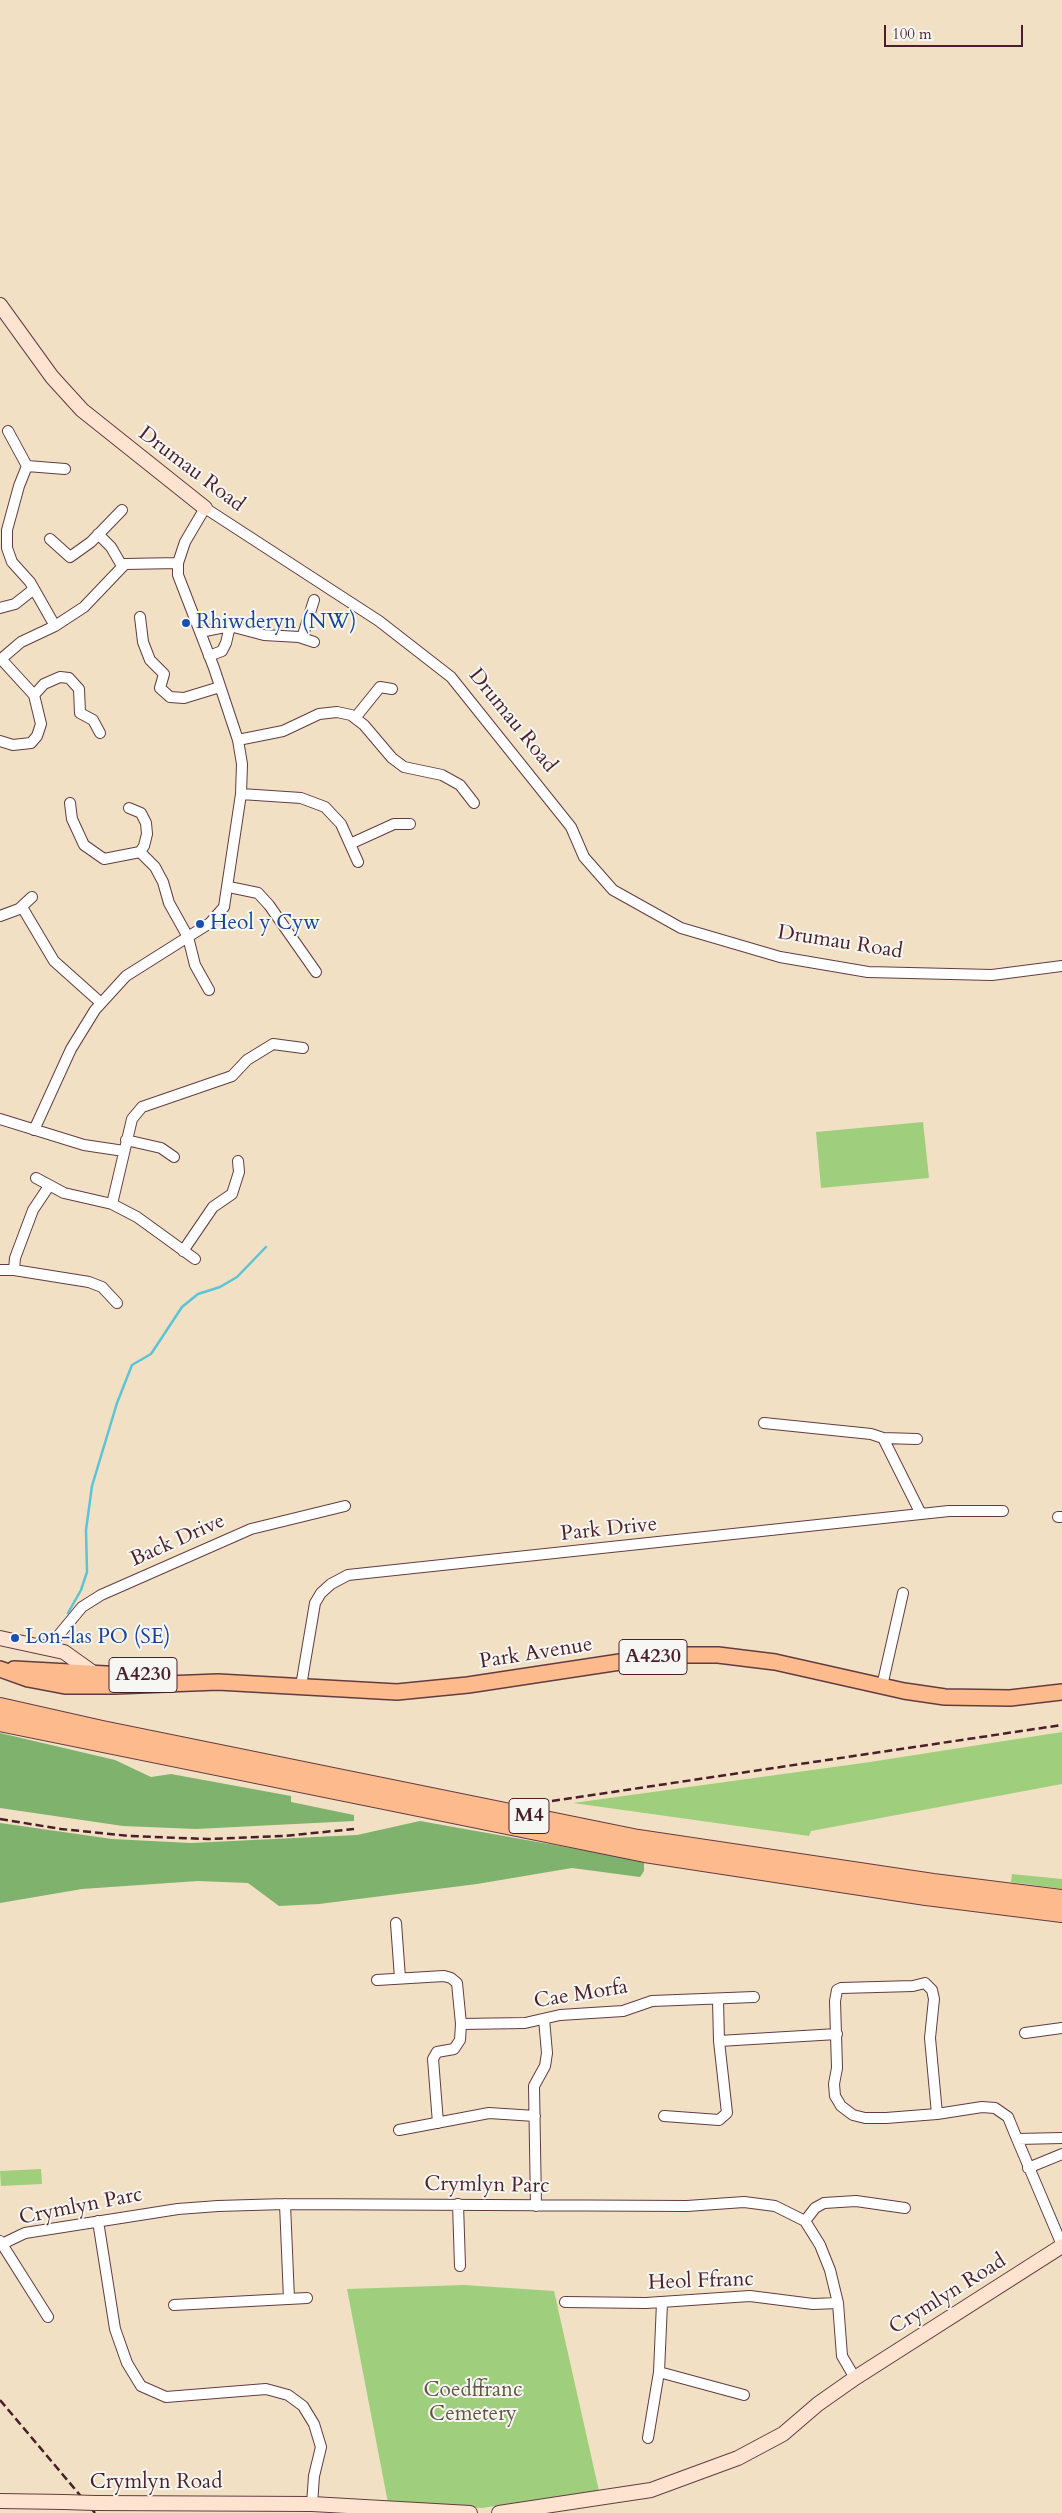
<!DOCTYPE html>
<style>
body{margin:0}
#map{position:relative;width:1062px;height:2513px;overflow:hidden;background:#f2e0c4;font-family:Cardo,serif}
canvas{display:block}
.scale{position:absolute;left:884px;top:25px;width:139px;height:22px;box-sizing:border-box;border:2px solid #4a1f2b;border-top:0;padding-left:6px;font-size:15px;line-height:18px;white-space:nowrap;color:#4a1f2b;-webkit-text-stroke:4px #f6f6f2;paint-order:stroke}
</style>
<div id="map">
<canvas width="1062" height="2513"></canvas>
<div class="scale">100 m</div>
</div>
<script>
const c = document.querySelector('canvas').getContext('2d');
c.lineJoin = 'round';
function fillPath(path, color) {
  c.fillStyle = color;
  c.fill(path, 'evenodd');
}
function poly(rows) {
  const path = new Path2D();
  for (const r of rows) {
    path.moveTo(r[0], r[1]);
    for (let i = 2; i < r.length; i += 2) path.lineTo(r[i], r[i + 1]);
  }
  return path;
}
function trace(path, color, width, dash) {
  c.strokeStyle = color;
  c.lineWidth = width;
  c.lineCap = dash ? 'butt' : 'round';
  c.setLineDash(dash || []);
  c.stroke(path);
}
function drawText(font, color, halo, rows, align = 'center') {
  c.font = font + ' Cardo,serif';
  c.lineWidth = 4;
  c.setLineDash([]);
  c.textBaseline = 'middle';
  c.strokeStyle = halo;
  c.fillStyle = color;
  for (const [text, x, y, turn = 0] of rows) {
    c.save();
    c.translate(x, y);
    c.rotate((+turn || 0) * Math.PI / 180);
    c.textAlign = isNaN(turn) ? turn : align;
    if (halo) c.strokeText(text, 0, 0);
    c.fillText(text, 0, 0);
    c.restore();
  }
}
fillPath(poly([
 [923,1122,929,1178,821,1188,816,1132],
 [1062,1732,1062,1784,811,1831,809,1836,573,1803,870,1762],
 [1012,1874,1062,1879,1062,1889,1011,1882],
 [41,2169,42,2184,1,2186,0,2171],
 [464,2285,554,2291,599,2491,482,2508,388,2503,347,2289]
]), '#9fcf7d');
fillPath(poly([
 [0,1733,115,1760,151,1777,171,1774,291,1796,291,1802,354,1815,354,1821,196,1829,123,1826,0,1808],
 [420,1821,644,1861,644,1871,640,1877,572,1868,477,1884,319,1904,279,1906,248,1883,198,1881,82,1889,0,1903,0,1823,112,1839,191,1843,357,1835]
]), '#7fb26c');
trace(poly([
 [68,1613,81,1590,87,1572,86,1530,92,1486,117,1403,132,1365,151,1354,182,1307,198,1294,220,1287,237,1277,266,1247]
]), '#5bc4d6', 2.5);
const street = poly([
 [8,431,27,466,65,469],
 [27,466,19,486,7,530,7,548,12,562,30,582,55,626],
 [98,534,111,547,122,566],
 [50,539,70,557,91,542,122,510],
 [0,608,15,604,34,589],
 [140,617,143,642,150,660,164,674,160,688,170,697,184,698,220,687],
 [200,632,230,626,264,635,299,637,314,642],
 [302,638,314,600],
 [209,656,222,651,226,643,230,626],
 [0,660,21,642,55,626,84,607,125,564,178,563],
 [34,695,44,684,60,677,69,678,79,689,80,713,93,720,100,733],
 [355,718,380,687,392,689],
 [238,740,283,731,319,714,337,712,351,715,364,725,392,758,404,767,442,775,460,785,474,803],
 [0,741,13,745,31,743,37,736,41,724,34,695,1,659],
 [241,794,301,798,325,807,341,824,358,862],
 [70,803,72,819,84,845,104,859,140,852,144,846,147,834,146,823,141,813,129,808],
 [350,844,394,824,410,824],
 [140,852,155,867,163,882,169,903,188,937,195,965,209,990],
 [229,887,258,893,269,905,316,972],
 [22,907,54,961,101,1003],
 [0,916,19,909,32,897],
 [0,1119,84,1145,124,1151],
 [34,1130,71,1049,95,1010,126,976,210,923,224,907,241,794,242,764,238,740,214,668,178,575,178,563,185,542,205,508,379,621,451,677,571,827,584,857,613,890,681,928,780,957,868,972,992,975,1062,966],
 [126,1140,161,1148,174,1157],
 [36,1178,64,1193,112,1204,137,1217,195,1259],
 [112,1204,132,1119,142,1107,232,1076,247,1060,273,1044,303,1048],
 [183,1251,213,1207,232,1194,239,1172,238,1161],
 [0,1270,14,1270,89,1282,102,1287,117,1303],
 [14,1270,15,1258,33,1210,49,1186],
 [764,1423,871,1434,883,1438,917,1439],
 [883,1438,921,1514],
 [1058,1517,1062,1517],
 [48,1648,82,1607,101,1595,251,1529,345,1506],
 [301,1686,315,1603,321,1593,331,1584,348,1575,949,1511,1003,1511],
 [882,1686,903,1593],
 [396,1923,400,1978],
 [377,1980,444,1976,451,1978,457,1983,461,2024],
 [1025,2033,1062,2028],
 [719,2041,837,2034],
 [937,2114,930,2038,934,1999,932,1990,925,1983,913,1986,841,1988,837,1990,835,2001,837,2068,834,2084,835,2096,841,2106,853,2115,865,2118,886,2118,937,2114,982,2107,995,2108,1008,2117,1017,2139],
 [664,2116,719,2120,727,2113,719,2041,718,2000],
 [438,2123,433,2059,437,2052,454,2049,460,2040,461,2024,525,2023,560,2015,623,2011,652,2001,754,1997],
 [399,2130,489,2113,535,2116],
 [1062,2138,1017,2139,1062,2245],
 [1028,2168,1062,2154],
 [285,2204,289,2299],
 [458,2204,460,2266],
 [536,2206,534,2086,545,2066,547,2053,544,2019],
 [98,2221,115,2329,127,2363,141,2386,166,2397,266,2389,288,2395,303,2406,314,2424,321,2447,314,2476,312,2504],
 [805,2221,815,2208,824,2203,856,2201,905,2208],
 [0,2241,48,2317],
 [2,2244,25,2233,178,2209,218,2206,285,2204,687,2206,744,2202,775,2206,805,2221,820,2245,830,2270,838,2303,842,2356,855,2378],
 [565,2302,646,2303,750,2296,813,2304,838,2303],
 [174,2305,307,2298],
 [659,2372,744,2395],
 [648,2438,659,2372,662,2303]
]);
const secondary = poly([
 [0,305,52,377,82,410,205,508],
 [0,1638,64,1652,92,1672],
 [0,2501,64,2502],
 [95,2503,312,2504,470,2513],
 [499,2513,651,2490,738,2458,783,2434,818,2404,855,2378,1062,2246]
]);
const primary = poly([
 [0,1669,28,1679,65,1686,114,1686,218,1682,397,1692,468,1685,666,1655,718,1655,775,1662,904,1691,945,1697,1010,1698,1062,1692],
 [14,1669,161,1677]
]);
const highway = poly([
 [0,1707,102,1730,638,1839,933,1883,1062,1899],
 [0,1722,645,1853,926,1896,1062,1913]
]);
trace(street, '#633c42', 12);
trace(secondary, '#633c42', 16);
trace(primary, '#633c42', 18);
trace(highway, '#633c42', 20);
trace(street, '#fff', 10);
trace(secondary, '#fee3d1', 14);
trace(primary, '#fcba8d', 15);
trace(highway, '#fcba8d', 18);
trace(poly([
 [552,1801,1062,1725],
 [0,1819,61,1829,130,1836,208,1839,284,1836,354,1829],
 [0,2400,95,2513]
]), '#4a1f2b', 2.5, [8, 4]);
const secondaryBridge = poly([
 [64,2502,95,2503]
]);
trace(secondaryBridge, '#633c42', 16, []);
trace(secondaryBridge, '#fee3d1', 14);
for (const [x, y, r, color] of [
 [186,623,5,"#1a4fb4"],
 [200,924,5,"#1a4fb4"],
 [15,1638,5,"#1a4fb4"]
]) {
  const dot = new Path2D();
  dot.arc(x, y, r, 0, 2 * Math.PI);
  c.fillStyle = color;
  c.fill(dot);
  trace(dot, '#f6f6f2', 2);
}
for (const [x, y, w] of [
 [653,1657,68],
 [143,1675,68],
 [529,1816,40]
]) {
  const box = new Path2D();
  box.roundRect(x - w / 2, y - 17.5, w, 35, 4);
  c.fillStyle = '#f6f6f2';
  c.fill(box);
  trace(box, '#4a1f2b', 1);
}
drawText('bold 20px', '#4a1f2b', null, [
 ["A4230",653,1657],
 ["A4230",143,1675],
 ["M4",529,1816]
]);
drawText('21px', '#4a1f2b', '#f6f6f2', [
 ["Drumau Road",191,470,37],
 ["Drumau Road",512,721,51],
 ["Drumau Road",840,943,9],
 ["Park Drive",609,1530,-6],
 ["Back Drive",178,1541,-24],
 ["Park Avenue",536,1654,-9],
 ["Cae Morfa",581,1995,-9],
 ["Crymlyn Parc",487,2186,1],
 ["Crymlyn Parc",81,2207,-11],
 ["Heol Ffranc",701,2282,-2],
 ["Crymlyn Road",948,2295,-32],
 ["Crymlyn Road",156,2483]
]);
drawText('21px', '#164399', '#f6f6f2', [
 ["Rhiwderyn (NW)",196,623],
 ["Heol y Cyw",210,924],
 ["Lon-las PO (SE)",25,1638]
], 'left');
drawText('21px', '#645444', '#f6f6f2', [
 ["Coedffranc",473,2391],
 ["Cemetery",473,2415]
]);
</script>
